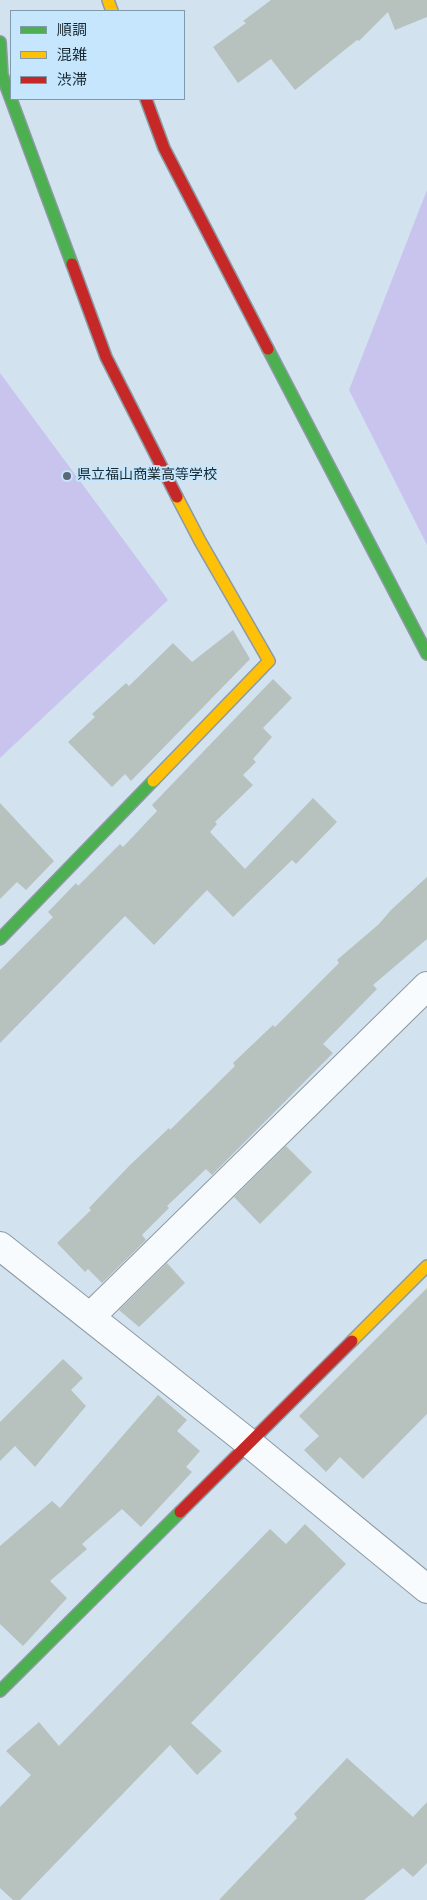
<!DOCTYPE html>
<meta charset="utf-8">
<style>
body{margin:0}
#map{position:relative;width:427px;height:1900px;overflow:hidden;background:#d2e3ef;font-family:"Titillium Web","Noto Sans JP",sans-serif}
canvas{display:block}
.legend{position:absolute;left:10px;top:10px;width:175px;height:90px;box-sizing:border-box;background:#c5e6fc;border:1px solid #809aac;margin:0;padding:6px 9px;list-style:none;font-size:15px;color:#192933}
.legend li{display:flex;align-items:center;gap:10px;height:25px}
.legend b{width:25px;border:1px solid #809aac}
</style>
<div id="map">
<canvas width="427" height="1900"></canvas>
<ul class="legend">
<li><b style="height:6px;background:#4caf50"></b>順調</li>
<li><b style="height:6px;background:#ffc107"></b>混雑</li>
<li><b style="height:6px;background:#c62828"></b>渋滞</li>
</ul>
</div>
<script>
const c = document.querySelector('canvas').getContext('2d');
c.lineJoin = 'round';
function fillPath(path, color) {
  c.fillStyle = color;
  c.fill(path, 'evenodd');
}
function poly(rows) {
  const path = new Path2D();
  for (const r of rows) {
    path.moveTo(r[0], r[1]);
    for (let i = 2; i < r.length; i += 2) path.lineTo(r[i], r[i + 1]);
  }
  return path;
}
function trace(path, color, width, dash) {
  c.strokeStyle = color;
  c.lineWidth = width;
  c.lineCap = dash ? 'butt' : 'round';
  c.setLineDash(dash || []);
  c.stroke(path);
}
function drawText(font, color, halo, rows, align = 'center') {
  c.font = font + ' "Titillium Web","Noto Sans JP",sans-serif';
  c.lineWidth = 4;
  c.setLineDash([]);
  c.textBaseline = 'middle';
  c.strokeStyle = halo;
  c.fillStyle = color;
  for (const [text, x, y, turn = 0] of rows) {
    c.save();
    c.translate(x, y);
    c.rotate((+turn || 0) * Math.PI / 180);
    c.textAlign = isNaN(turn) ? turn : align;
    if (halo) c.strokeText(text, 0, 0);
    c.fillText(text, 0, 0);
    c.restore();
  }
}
fillPath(poly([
 [427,190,427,545,349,390],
 [0,373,168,600,0,758]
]), '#c8c4ee');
fillPath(poly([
 [271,0,427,0,427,17,395,30,388,12,359,41,357,40,295,90,271,59,238,83,213,47,246,23,243,21],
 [233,630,250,659,131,781,125,774,112,787,68,742,95,717,92,714,126,683,129,686,173,643,192,662],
 [273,679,292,698,263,728,272,737,253,759,256,762,243,775,253,785,215,822,217,824,210,832,245,869,313,798,337,822,296,864,292,860,233,917,207,890,154,945,125,916,0,1043,0,970,53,917,48,912,76,883,78,886,120,844,123,847,157,811,152,805],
 [0,803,54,861,26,890,17,882,0,899],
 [427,877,427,939,373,985,377,989,323,1044,333,1053,212,1175,206,1169,167,1206,169,1208,142,1235,146,1240,102,1283,88,1269,85,1272,57,1243,91,1210,89,1208,129,1166,169,1128,170,1130,235,1066,233,1063,273,1025,275,1027,339,963,337,960,379,924,391,910],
 [286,1146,312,1172,260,1224,234,1197],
 [167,1263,185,1283,139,1327,119,1310],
 [427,1288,427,1414,363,1479,340,1457,326,1472,304,1450,319,1436,299,1416],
 [63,1359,83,1378,71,1390,86,1406,35,1467,15,1446,0,1461,0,1422],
 [158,1395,187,1420,177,1431,200,1451,186,1467,192,1472,141,1527,122,1509,82,1544,87,1549,50,1581,67,1598,23,1646,0,1624,0,1546,52,1501,60,1508],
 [305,1524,346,1564,191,1723,222,1751,197,1775,170,1745,20,1900,13,1900,0,1888,0,1807,31,1775,6,1751,39,1722,59,1746,270,1529,286,1544],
 [347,1758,413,1817,427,1802,427,1863,413,1877,403,1868,364,1900,219,1900,297,1818,294,1814]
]), '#b7c1be');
const street = poly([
 [0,1246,249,1443,427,1589],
 [90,1317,427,986]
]);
const fast = poly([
 [0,42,2,75,72,264],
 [268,349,427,654],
 [0,939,153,781],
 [0,1691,180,1512]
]);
const slow = poly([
 [108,0,112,11],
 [153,781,269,661,200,541,177,497],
 [352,1341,427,1266]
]);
const jam = poly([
 [146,99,164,148,268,349],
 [72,264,106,357,177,497],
 [180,1512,352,1341]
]);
trace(street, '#8c9aa4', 30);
trace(fast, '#8c9aa4', 14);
trace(slow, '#8c9aa4', 14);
trace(jam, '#8c9aa4', 14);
trace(street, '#f8fbfd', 28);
trace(fast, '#4caf50', 11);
trace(slow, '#ffc107', 11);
trace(jam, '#c62828', 11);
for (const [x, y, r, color] of [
 [67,476,5,"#5a6a75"]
]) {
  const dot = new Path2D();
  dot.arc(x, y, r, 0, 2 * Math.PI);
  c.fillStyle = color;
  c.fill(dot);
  trace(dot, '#c5e6fc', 2);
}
drawText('14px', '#192933', '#c5e6fc', [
 ["県立福山商業高等学校",77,476]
], 'left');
</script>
